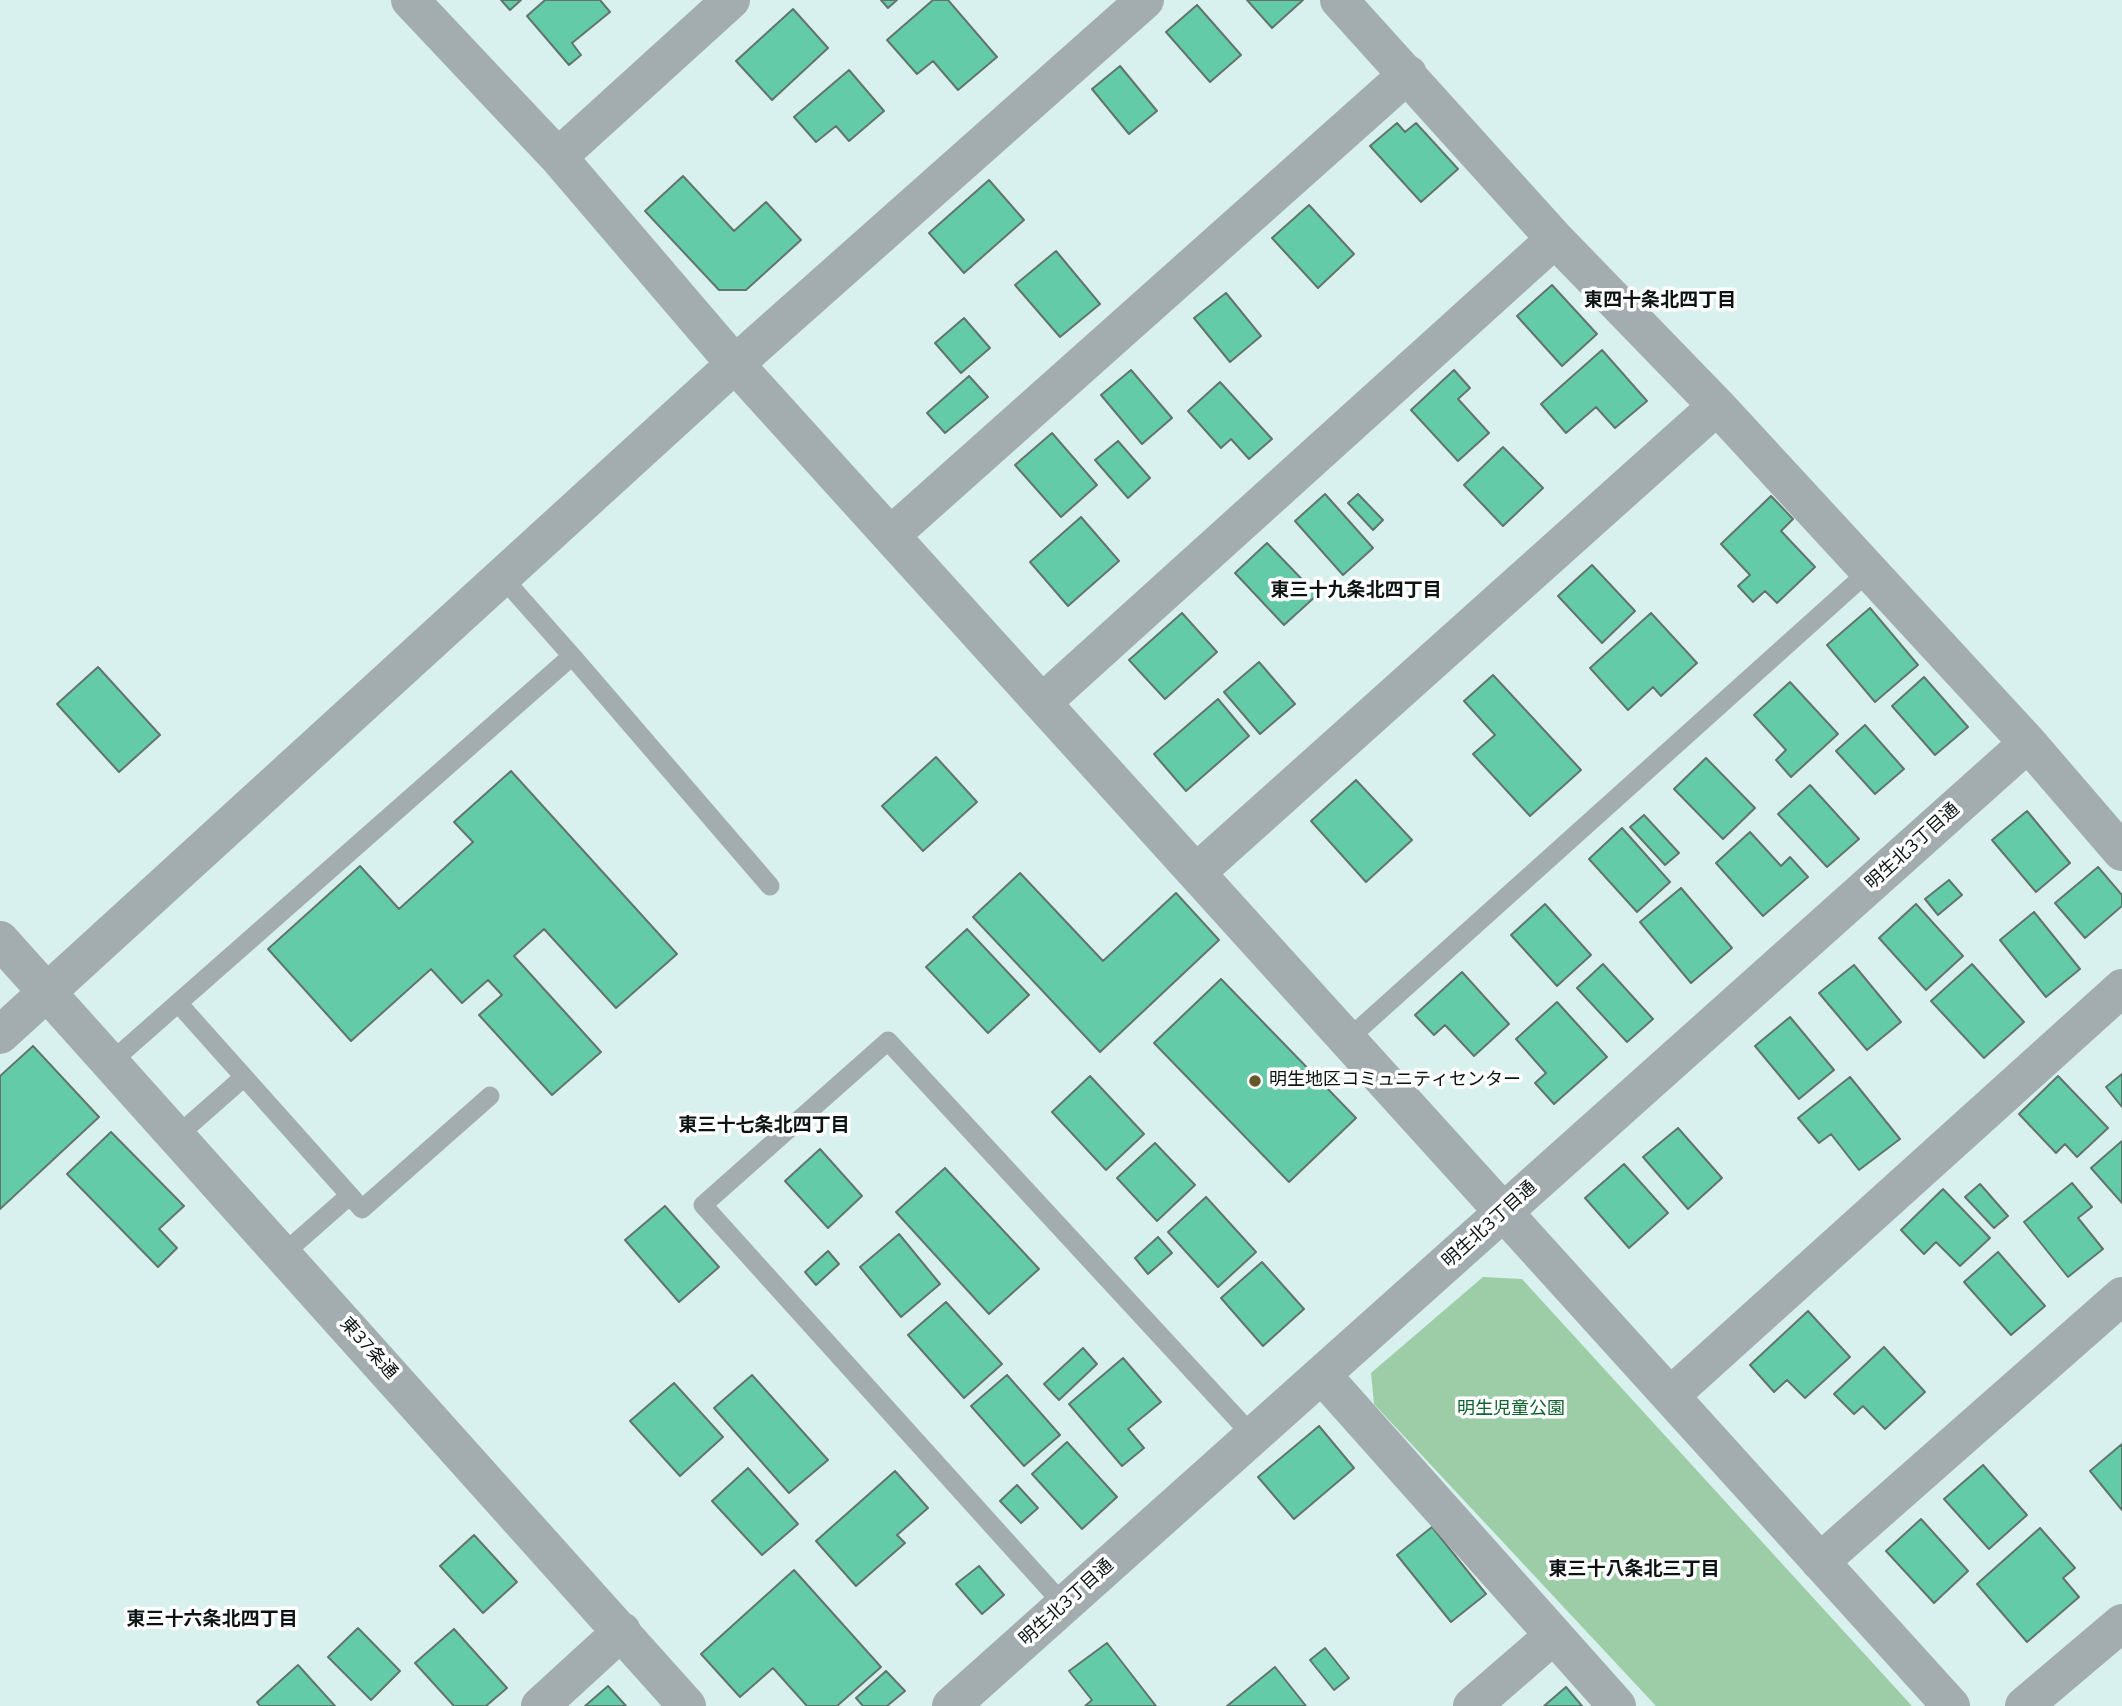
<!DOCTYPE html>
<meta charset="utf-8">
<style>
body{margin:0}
canvas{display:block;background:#d8f1ee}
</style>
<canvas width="2122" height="1706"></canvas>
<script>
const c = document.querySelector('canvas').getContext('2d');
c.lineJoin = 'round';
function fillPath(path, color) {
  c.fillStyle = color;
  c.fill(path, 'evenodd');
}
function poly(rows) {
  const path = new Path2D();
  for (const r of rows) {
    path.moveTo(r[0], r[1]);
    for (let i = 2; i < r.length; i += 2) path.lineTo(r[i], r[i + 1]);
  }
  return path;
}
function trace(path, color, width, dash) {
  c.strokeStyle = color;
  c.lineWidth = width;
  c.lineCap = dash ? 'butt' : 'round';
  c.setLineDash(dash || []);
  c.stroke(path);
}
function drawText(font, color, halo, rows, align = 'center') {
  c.font = font + ' "Nunito Sans","Noto Sans JP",sans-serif';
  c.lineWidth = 7;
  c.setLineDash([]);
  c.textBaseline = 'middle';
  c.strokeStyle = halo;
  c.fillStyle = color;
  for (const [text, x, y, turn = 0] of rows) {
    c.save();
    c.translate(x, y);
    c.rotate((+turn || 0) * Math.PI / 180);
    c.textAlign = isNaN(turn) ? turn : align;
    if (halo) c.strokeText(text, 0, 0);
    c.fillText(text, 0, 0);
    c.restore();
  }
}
fillPath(poly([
 [1483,1277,1522,1279,1912,1706,1656,1706,1374,1404,1371,1373]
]), '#9ccda6');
const building = poly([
 [501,0,521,0,510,10,501,0],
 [545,0,600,0,610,12,572,43,581,55,569,65,527,16,545,0],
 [881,0,897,0,888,8,881,0],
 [933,0,948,0,997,57,958,90,933,61,917,74,887,40,933,0],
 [1247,0,1303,0,1272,28,1247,0],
 [1197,5,1241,55,1210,82,1166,32,1197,5],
 [793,9,828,48,772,100,736,61,793,9],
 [1120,66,1157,111,1129,134,1092,89,1120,66],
 [849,70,884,111,849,141,836,126,816,142,794,117,849,70],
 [1397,123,1405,132,1416,123,1458,169,1421,202,1370,146,1397,123],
 [683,176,734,231,766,202,801,240,746,290,719,290,645,211,683,176],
 [989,180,1024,220,964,273,929,233,989,180],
 [1309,205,1354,254,1318,288,1272,238,1309,205],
 [1056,251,1100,304,1060,337,1015,285,1056,251],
 [1552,285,1597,334,1562,366,1517,316,1552,285],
 [1226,293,1261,336,1230,362,1194,318,1226,293],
 [964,318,990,348,961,373,935,343,964,318],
 [1602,350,1647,401,1615,428,1596,407,1566,433,1541,404,1602,350],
 [1131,370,1172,418,1142,444,1101,395,1131,370],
 [1454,370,1470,388,1458,399,1489,433,1458,461,1411,410,1454,370],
 [969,376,988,397,945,433,927,413,969,376],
 [1220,382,1272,439,1249,459,1231,439,1221,448,1188,411,1220,382],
 [1052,433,1097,485,1061,517,1015,465,1052,433],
 [1118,441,1150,478,1128,498,1095,460,1118,441],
 [1503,447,1543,488,1503,526,1464,485,1503,447],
 [1325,494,1373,548,1343,575,1295,521,1325,494],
 [1358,494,1383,520,1373,530,1348,503,1358,494],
 [1771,496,1793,519,1781,531,1815,567,1777,603,1765,591,1753,602,1738,586,1750,575,1721,544,1771,496],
 [1081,517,1119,561,1068,606,1030,562,1081,517],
 [1267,543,1317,595,1284,625,1235,573,1267,543],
 [1592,565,1635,611,1602,643,1558,596,1592,565],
 [1870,608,1918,665,1875,702,1827,645,1870,608],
 [1182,613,1217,652,1165,699,1129,660,1182,613],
 [1651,613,1697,663,1661,696,1653,687,1628,710,1590,668,1651,613],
 [1259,662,1295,704,1260,734,1224,692,1259,662],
 [98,667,160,735,119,772,57,704,98,667],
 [1493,675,1581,770,1530,816,1473,754,1495,735,1464,701,1493,675],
 [1924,677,1968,727,1935,755,1892,706,1924,677],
 [1790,682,1838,734,1791,777,1776,760,1786,750,1754,715,1790,682],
 [1218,699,1249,736,1186,791,1154,754,1218,699],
 [1865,725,1904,769,1875,794,1836,751,1865,725],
 [936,757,977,802,923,851,882,806,936,757],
 [1706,758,1755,808,1723,839,1674,789,1706,758],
 [511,771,677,954,616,1008,544,929,514,956,601,1052,552,1095,479,1015,502,995,488,980,462,1003,431,969,351,1041,268,949,360,866,399,909,473,842,454,822,511,771],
 [1356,780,1412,840,1366,882,1311,821,1356,780],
 [1810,785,1859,839,1827,867,1778,814,1810,785],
 [2027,811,2070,863,2036,892,1992,840,2027,811],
 [1644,815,1679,853,1665,865,1630,827,1644,815],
 [1622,828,1670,882,1637,912,1589,859,1622,828],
 [1750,832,1781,866,1790,857,1808,877,1763,916,1716,863,1750,832],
 [2098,867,2122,895,2122,906,2085,938,2055,903,2098,867],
 [1020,873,1103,961,1176,893,1219,940,1100,1052,973,917,1020,873],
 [1949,880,1962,895,1938,915,1925,899,1949,880],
 [1681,888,1732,948,1691,983,1640,922,1681,888],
 [1545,904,1591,955,1557,986,1511,935,1545,904],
 [1916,904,1963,956,1926,990,1879,938,1916,904],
 [2034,912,2080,969,2046,997,2000,940,2034,912],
 [967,929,1029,995,988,1033,926,967,967,929],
 [1603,964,1653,1019,1627,1042,1577,988,1603,964],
 [1972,964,2024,1022,1984,1058,1931,1001,1972,964],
 [1854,965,1901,1022,1867,1050,1819,993,1854,965],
 [1462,972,1509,1024,1474,1056,1445,1025,1434,1035,1415,1015,1462,972],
 [1221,979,1356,1118,1289,1182,1154,1043,1221,979],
 [1557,1002,1607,1057,1554,1104,1535,1083,1546,1073,1516,1039,1557,1002],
 [1790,1017,1834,1070,1799,1099,1755,1046,1790,1017],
 [33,1046,99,1117,0,1209,0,1076,33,1046],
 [2122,1074,2122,1107,2106,1087,2122,1074],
 [1090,1076,1144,1134,1106,1170,1052,1112,1090,1076],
 [2058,1076,2108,1128,2077,1157,2065,1144,2056,1153,2019,1114,2058,1076],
 [1850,1077,1900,1139,1859,1170,1831,1134,1819,1143,1798,1118,1850,1077],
 [1678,1128,1722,1178,1688,1209,1643,1157,1678,1128],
 [111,1132,184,1206,159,1229,177,1248,158,1267,67,1174,111,1132],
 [2122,1141,2122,1203,2091,1168,2122,1141],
 [1155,1143,1195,1185,1157,1221,1117,1178,1155,1143],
 [820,1149,862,1196,828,1228,785,1181,820,1149],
 [1624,1164,1668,1213,1629,1248,1585,1198,1624,1164],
 [945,1168,1039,1269,989,1314,896,1212,945,1168],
 [2072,1183,2092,1207,2078,1218,2103,1249,2068,1277,2024,1222,2072,1183],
 [1980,1184,2008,1216,1994,1228,1965,1197,1980,1184],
 [1943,1189,1990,1238,1960,1266,1936,1242,1924,1254,1901,1230,1943,1189],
 [1206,1197,1256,1252,1218,1287,1168,1232,1206,1197],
 [665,1206,719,1267,679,1302,625,1240,665,1206],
 [899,1234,940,1284,901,1317,860,1267,899,1234],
 [1158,1237,1172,1253,1148,1274,1135,1258,1158,1237],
 [828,1251,839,1264,816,1285,805,1272,828,1251],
 [1998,1252,2045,1306,2011,1335,1964,1282,1998,1252],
 [1262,1262,1304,1309,1263,1346,1221,1298,1262,1262],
 [946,1302,1002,1364,964,1398,908,1335,946,1302],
 [1808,1311,1850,1357,1805,1398,1787,1380,1774,1392,1750,1365,1808,1311],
 [1884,1347,1925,1392,1885,1429,1863,1406,1854,1414,1834,1394,1884,1347],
 [1083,1348,1097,1364,1059,1400,1044,1384,1083,1348],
 [1123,1358,1161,1402,1128,1429,1144,1448,1122,1466,1069,1404,1123,1358],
 [752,1375,828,1460,789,1493,714,1408,752,1375],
 [1007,1375,1060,1435,1024,1466,971,1406,1007,1375],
 [674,1383,723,1437,680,1476,630,1421,674,1383],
 [1319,1426,1354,1468,1294,1519,1258,1477,1319,1426],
 [1067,1442,1117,1497,1082,1529,1032,1474,1067,1442],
 [2122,1444,2122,1510,2090,1471,2122,1444],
 [1983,1465,2027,1515,1989,1549,1944,1499,1983,1465],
 [748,1468,798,1524,762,1555,712,1501,748,1468],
 [895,1471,928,1508,897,1535,905,1543,856,1586,816,1541,895,1471],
 [1017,1485,1038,1508,1021,1523,1000,1501,1017,1485],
 [1921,1519,1968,1571,1934,1603,1886,1551,1921,1519],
 [1432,1527,1486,1594,1451,1622,1397,1555,1432,1527],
 [2040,1528,2075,1568,2063,1578,2079,1597,2027,1642,1977,1584,2040,1528],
 [474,1535,517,1582,483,1613,440,1566,474,1535],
 [979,1566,1004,1595,982,1614,956,1584,979,1566],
 [794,1570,881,1667,837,1706,807,1706,773,1668,740,1697,701,1654,794,1570],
 [358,1628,400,1671,371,1700,328,1657,358,1628],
 [454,1629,507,1688,486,1706,454,1706,415,1663,454,1629],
 [1107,1643,1156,1706,1085,1706,1092,1700,1069,1671,1107,1643],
 [1325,1648,1349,1678,1334,1690,1310,1660,1325,1648],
 [298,1665,335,1706,260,1706,257,1702,298,1665],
 [1275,1667,1306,1706,1227,1706,1275,1667],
 [886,1671,905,1691,887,1706,863,1706,856,1698,886,1671],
 [608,1686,626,1706,585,1706,608,1686],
 [1566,1687,1582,1706,1544,1706,1566,1687]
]);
fillPath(building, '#64cba9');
trace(building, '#61756d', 2);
trace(poly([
 [572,656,770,886],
 [1347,1040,1869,571],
 [111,1062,178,1003],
 [490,1096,362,1209,178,1003,572,656,502,577],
 [177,1136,244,1077],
 [283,1254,349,1196],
 [1064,1605,703,1205,888,1041,1253,1436]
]), '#a3adaf', 19);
trace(poly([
 [410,0,558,157,735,364,1951,1706],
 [1339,0,1555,239,1717,406,2028,743,2122,852],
 [558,157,731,0],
 [891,535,1408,74],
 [1043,702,1555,239],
 [1197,872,1717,406],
 [0,940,687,1706],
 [0,1035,735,364,1145,0],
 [1322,1375,1617,1706],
 [1670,1396,2122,988],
 [1820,1562,2122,1296],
 [540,1706,622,1631],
 [951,1706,2028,743],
 [1472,1706,1554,1635],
 [2024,1706,2122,1623]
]), '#a3adaf', 38);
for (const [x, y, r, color] of [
 [1255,1081,7,"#665926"]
]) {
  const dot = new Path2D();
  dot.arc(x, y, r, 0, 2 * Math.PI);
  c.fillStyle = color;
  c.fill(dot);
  trace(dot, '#fff', 2.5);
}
drawText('18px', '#0b1413', '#fff', [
 ["明生北3丁目通",1913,847,-42],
 ["明生北3丁目通",1490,1225,-42],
 ["東37条通",368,1349,48],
 ["明生北3丁目通",1067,1603,-42]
]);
drawText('18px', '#0b1413', '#fff', [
 ["明生地区コミュニティセンター",1269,1081]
], 'left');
drawText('18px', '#116330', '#fff', [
 ["明生児童公園",1511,1410]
]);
drawText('bold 19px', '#0b1413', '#fff', [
 ["東四十条北四丁目",1660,301],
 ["東三十九条北四丁目",1356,591],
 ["東三十七条北四丁目",764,1126],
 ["東三十八条北三丁目",1634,1570],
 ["東三十六条北四丁目",212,1620]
]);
</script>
